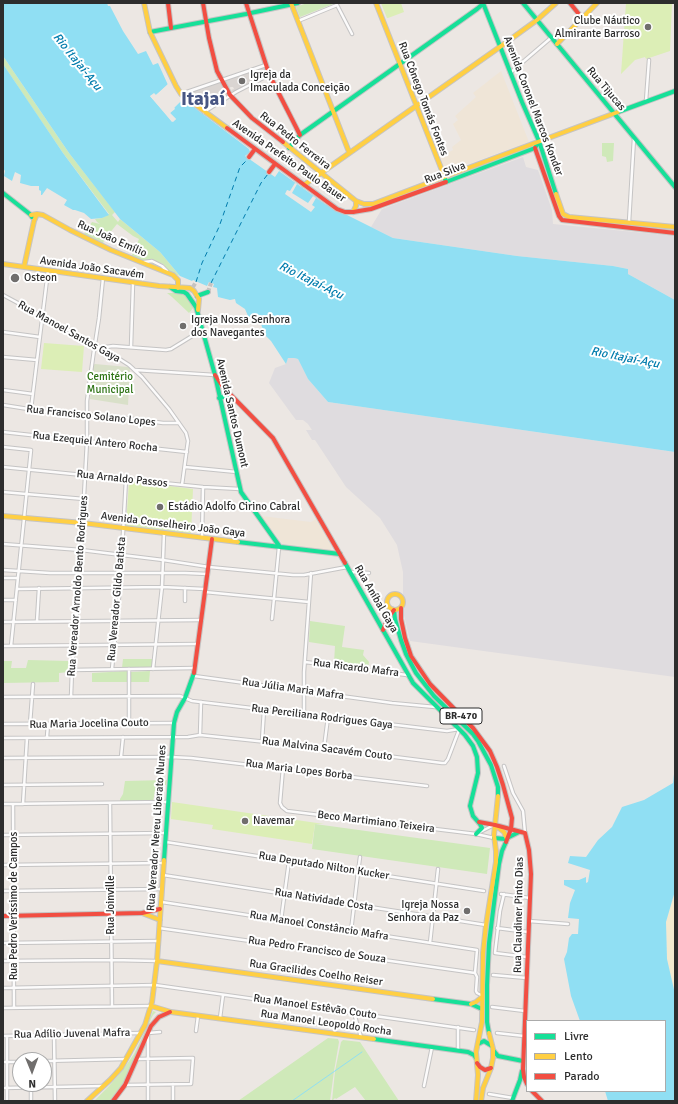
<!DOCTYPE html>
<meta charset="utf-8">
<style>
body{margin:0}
#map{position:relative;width:678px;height:1104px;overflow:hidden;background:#ece7e3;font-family:Signika,sans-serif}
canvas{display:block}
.frame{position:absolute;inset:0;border:4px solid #2d2d2d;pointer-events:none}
.legend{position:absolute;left:526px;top:1020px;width:140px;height:72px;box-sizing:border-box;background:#fff;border:1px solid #ababab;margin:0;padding:5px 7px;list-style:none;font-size:12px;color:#2d2d2d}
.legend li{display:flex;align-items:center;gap:8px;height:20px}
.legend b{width:20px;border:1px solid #ababab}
.north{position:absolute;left:12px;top:1052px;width:40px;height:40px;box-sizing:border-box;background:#fff;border:1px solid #ababab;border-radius:50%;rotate:179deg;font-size:11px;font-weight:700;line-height:16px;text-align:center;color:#2d2d2d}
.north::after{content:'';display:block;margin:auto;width:14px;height:18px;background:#706e6d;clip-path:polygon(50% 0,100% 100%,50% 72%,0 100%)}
</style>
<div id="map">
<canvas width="678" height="1104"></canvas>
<div class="frame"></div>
<ul class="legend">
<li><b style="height:5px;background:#16e098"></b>Livre</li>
<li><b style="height:5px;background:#ffcf43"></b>Lento</li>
<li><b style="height:5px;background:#f24e42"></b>Parado</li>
</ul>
<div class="north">N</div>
</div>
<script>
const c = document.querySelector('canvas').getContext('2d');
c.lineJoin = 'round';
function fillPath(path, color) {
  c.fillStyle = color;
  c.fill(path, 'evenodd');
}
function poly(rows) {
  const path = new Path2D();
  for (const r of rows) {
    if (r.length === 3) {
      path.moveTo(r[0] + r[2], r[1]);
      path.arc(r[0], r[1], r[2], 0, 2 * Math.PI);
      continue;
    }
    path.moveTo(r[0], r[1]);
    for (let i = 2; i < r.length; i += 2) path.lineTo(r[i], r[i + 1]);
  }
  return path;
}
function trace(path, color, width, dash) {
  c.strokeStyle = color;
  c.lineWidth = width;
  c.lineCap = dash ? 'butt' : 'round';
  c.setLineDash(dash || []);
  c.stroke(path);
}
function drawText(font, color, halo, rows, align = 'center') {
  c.font = font + ' Signika,sans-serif';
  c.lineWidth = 4;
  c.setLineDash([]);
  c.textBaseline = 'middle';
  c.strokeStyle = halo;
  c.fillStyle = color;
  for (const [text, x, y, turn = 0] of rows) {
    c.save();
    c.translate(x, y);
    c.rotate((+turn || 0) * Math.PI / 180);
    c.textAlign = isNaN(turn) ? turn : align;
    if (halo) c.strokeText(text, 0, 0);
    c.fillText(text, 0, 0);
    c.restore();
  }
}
fillPath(poly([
 [523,157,526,167,538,170,552,210,553,224,675,236,675,300,628,274,628,269,613,266,517,256,393,238,371,227,382,209],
 [288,358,294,358,298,359,308,379,328,402,675,452,675,677,410,641,403,611,403,572,397,545,380,518,346,487,315,440,312,440,306,430,312,430,308,424,303,420,296,420,269,383,275,368,286,364]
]), '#dfdcdf');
fillPath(poly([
 [501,71,529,142,446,172,440,157,453,150,452,147,461,140,453,124,458,120,455,116,476,97,473,93],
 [261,516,311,522,316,519,332,547,330,550,283,544]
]), '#efe5d7');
fillPath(poly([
 [307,3,333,3,333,4,300,17,296,7],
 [3,56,69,153,115,212,112,215,118,222,120,219,160,252,180,276,169,272,163,264,152,260,141,261,131,257,139,239,133,236,117,224,104,240,103,244,84,234,92,222,100,224,97,222,95,219,102,218,109,214,63,153,29,103,3,64],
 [602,143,614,143,613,161,607,162,606,157,602,156],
 [167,293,183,293,186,295,194,307,189,313,172,297],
 [310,621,345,626,342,647,364,650,363,655,369,662,368,668,334,663,335,646,309,642],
 [123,659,153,659,152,668,122,668],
 [28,660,70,661,69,672,59,673,59,682,3,683,3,661,12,661,11,668,26,668],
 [128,671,128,682,92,682,92,673],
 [150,671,149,682,130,682,131,672],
 [167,780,166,785,159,784,158,789,155,791,153,801,120,802,120,799,123,794,125,781],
 [315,824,490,848,487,874,312,849],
 [153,1011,156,1012,153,1015,151,1019,144,1038,123,1084,112,1101,94,1101,109,1086,122,1071,134,1054,144,1033],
 [328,1038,338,1039,339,1042,334,1071,330,1101,238,1101],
 [343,1040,360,1042,399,1101,366,1101,355,1087,336,1099,335,1098,332,1101,335,1071,341,1042]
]), '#cfe9b9');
fillPath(poly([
 [675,891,675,994,667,959,666,922]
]), '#f2e9cf');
fillPath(poly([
 [95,364,128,367,130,368,128,405,90,399,93,365]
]), '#d9e0c9');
fillPath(poly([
 [381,3,401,3,404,12,388,18,387,18],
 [626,3,672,3,670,51,646,59,645,57,635,60,621,74],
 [44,343,84,346,82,372,41,369],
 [129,481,193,489,191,534,126,526],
 [172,802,324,824,315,824,312,844,212,829,213,825,171,819]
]), '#dceeb6');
fillPath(poly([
 [264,67,265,67,267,73,266,75,263,76,235,92,232,91,231,90,234,89,233,87,231,87,228,88,225,82,227,80],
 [219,82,221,83,223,86,228,94,227,96,224,97,205,108,188,96,189,93]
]), '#dad5d2');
fillPath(poly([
 [3,3,107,3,108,6,110,6,123,31,138,54,146,51,153,65,158,63,168,85,156,95,150,96,172,122,176,119,170,113,174,108,183,99,249,149,250,152,245,156,275,177,279,171,325,204,393,238,517,256,613,266,628,269,628,274,675,300,675,452,328,402,308,379,298,359,294,358,288,358,286,364,271,341,265,335,261,324,248,316,245,309,236,303,235,299,230,300,218,297,217,288,213,287,214,284,209,282,207,286,193,280,192,281,180,276,160,252,120,219,69,153,3,56],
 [3,64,63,153,109,215,102,218,91,219,84,213,75,210,73,210,64,205,67,200,47,188,42,195,41,195,41,191,39,190,39,186,31,186,20,183,21,175,15,172,12,181,4,176,5,171,3,168],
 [675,765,675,891,666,922,667,959,675,994,675,1101,608,1101,605,1091,665,1091,665,1021,580,1021,571,996,564,959,567,952,569,938,572,934,578,934,579,919,568,918,570,903,575,890,564,885,564,880,579,880,586,877,586,883,588,882,590,870,568,863,570,856,586,857,598,840,612,827,622,807,644,800,673,783]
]), '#90dff3');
fillPath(poly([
 [169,83,169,86,157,96,153,96,173,119,169,114,168,112,172,109,172,106,182,98,183,99,174,107,175,109,170,113,176,119,173,122,150,96,154,93,156,95],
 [295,183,297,184,292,193,308,203,313,196,316,198,312,205,315,207,311,212,285,194,287,190,290,191]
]), '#ece7e3');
trace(poly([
 [292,1101,362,1052]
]), '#90dff3', 1);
trace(poly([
 [196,282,202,263,219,227,240,167,249,158],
 [211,283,261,183,268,174]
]), '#017cad', 1, [5, 4]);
trace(poly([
 [193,287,196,282],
 [208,292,211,283]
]), '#c6c2bf', 4, [4, 2]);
const street = poly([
 [336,3,352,34],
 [298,21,337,5],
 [510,73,552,37],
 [181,94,266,65],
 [646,101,649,60],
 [204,112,236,92,269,75],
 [629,222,634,138],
 [144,262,152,261,162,266,167,271],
 [3,295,107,351,129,365,142,377,169,409,186,433,188,441,187,448,182,485],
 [3,332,40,337],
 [95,344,99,318,103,278],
 [131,347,133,283],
 [104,350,106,347,113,346,166,350,171,349,202,330],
 [3,357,37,360],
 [135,370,215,375],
 [3,390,33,394],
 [3,405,60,414,103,415,163,423,179,423],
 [31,409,48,271],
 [3,432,187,452],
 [3,447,31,450,11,646],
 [3,467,203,487,240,489],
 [185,467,237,472],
 [3,492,84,499],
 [202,538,203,487],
 [3,544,81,550,163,560,209,567,293,575,304,575,347,567],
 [3,570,50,573,185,573,208,574],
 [351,572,369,573],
 [3,578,18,578],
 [17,589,162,587,205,589],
 [205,592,309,602],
 [3,600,16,600],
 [185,601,185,588],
 [272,619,279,547],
 [37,621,39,588],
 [3,622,202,620],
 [3,646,198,644],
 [305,662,407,675],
 [112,669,120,587,126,479],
 [129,669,129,723],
 [153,669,162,587,164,533],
 [72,670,195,668],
 [194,676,392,703,435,707],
 [3,697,180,696,192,701,447,731,459,729],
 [71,697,72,670,79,588,87,441,87,401,94,350,99,347],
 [304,714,304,672,311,573],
 [3,724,174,723],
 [30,724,33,684],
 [200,735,201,702],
 [47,737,48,724],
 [3,738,188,737,200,735,324,748,442,763,445,763,448,759,459,730],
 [262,741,264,710],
 [324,748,328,717],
 [121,757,123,737],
 [3,758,171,757,191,758,427,786],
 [504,766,513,793,523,811,525,833],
 [283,768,280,803,282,807,287,811,476,834,494,838],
 [3,785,102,784],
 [110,803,112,1006],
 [3,804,168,802],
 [13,804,14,1008],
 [23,804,27,738],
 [480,832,494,825],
 [3,835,166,833],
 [166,842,484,891],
 [3,865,164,863],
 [163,875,486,925],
 [3,891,162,889],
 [501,894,530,898],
 [504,894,500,911,495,953,527,957],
 [162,902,477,950,475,973,477,977,476,991,477,993,481,995],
 [281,920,289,861],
 [529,921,568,924],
 [159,928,475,973],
 [497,928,528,932],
 [351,931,358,872,360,857],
 [3,943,158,941],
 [430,943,438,869],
 [3,961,112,960,157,961],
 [493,975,527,978],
 [3,988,155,985,474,1030],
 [492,1007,525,1011],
 [3,1008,150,1006],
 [354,1013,361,1037],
 [220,1018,223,995],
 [458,1027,458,1050],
 [196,1031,198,1016],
 [497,1033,524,1036],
 [54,1035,55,1101],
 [3,1036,141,1033],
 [7,1036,7,1101],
 [44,1061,126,1059],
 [3,1062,20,1062],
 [173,1084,173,1101],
 [125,1085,191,1084,193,1058,137,1059],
 [424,1086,432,1047],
 [31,1087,31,1101],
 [3,1088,104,1086],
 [489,1094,513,1098],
 [148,1101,148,1033,160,1032]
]);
const fast = poly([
 [483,3,522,102,539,141,556,194],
 [523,3,675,187],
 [150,32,246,14,298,3],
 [618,112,675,91],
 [289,148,300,135,477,9,484,3],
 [443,173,446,182,535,148,539,141],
 [3,193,31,215,32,217],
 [170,287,176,291,184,292,187,294,196,307,215,375,241,492,280,547],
 [197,296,208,292],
 [219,398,230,395],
 [238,542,340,554],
 [345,563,413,683,465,735,473,746,477,757,478,773,470,806,473,816,480,824,482,828,476,834],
 [394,610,395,619,401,640,406,654,416,673,434,696,473,734,478,741,491,765,498,787,498,796],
 [494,838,505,839,519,832],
 [164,860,174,723,177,712,185,698,194,673],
 [433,999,471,1004,482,1009],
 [489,1033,487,1022,487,985,489,943,499,864,502,851,506,842],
 [374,1039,468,1052,474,1055,476,1058],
 [478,1044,484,1041,492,1046],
 [493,1050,498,1056,523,1061],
 [512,1101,520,1080,522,1071]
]);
const slow = poly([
 [144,3,150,32,176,86,181,94,227,128],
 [291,3,349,152],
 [376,3,443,173],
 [557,44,597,3],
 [283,142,356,201,364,204,373,204,444,177],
 [444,177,618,112],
 [304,185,504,44,537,20,556,3],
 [556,194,563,214,569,217,675,227],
 [353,212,356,206,356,201],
 [31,215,37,214,43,215,70,230,111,250,173,275,178,280,178,288],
 [3,264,159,286,190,288,194,291,199,299,198,310],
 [24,267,34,221,37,214],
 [3,516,83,523,238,542],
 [395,602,8],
 [495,825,504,832,507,839],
 [142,913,160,920],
 [157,961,433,999],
 [471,1004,476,1002,482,997],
 [151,1006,171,1012,374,1039],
 [87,1101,110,1080,121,1068,145,1025,152,1002,157,961,164,860],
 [476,1101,478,1075,476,1052,482,1022,483,953,486,925,496,862,496,851,494,835,498,796],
 [481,1101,483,1088,491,1068,493,1058,493,1049,489,1033]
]);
const jam = poly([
 [168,3,171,28],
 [203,3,209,38,217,71,230,95,252,118,283,142],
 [246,3,269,74,300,135],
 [570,3,582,18],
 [227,128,337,209,345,212,353,212,371,209,446,182],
 [535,148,559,216,562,220,675,233],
 [249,157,255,149],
 [269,172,275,164],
 [215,375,223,387,273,438,345,563],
 [401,608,401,619,405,638,411,656,430,684,473,728,490,751,497,767,503,785,512,818,511,829,506,842],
 [383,630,388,618,394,610],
 [194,673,212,539],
 [479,822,495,825,525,833,529,850,531,874,523,1069,524,1077,527,1084],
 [3,916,142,913,160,909],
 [477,1063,480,1067,485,1070,491,1068],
 [532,1091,542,1101],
 [113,1101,125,1085,151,1026,159,1017,170,1012]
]);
trace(street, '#c5c4c4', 4.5);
trace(fast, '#c5c4c4', 6);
trace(slow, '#c5c4c4', 6);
trace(jam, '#c5c4c4', 6);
trace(street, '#fcfbfb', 2.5);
trace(fast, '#16e098', 4);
trace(slow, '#ffcf43', 4);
trace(jam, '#f24e42', 4);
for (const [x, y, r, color] of [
 [648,27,4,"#706e6d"],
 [242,81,4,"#706e6d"],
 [15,278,5,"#706e6d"],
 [183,326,4,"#706e6d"],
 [160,507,4,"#706e6d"],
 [245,821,4,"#706e6d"],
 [467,911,4,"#706e6d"]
]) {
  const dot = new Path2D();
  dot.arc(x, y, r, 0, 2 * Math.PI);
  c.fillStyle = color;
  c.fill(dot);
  trace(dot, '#fff', 1.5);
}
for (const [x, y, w] of [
 [461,716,42]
]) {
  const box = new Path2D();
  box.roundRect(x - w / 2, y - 8, w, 16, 3);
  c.fillStyle = '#fff';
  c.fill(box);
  trace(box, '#2d2d2d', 1);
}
drawText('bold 10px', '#2d2d2d', null, [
 ["BR-470",461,716]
]);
drawText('11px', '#2d2d2d', '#fff', [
 ["Clube Náutico",640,21,"right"],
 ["Almirante Barroso",640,34,"right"],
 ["Igreja da",250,75],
 ["Imaculada Conceição",250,88],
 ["Osteon",24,278],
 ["Igreja Nossa Senhora",191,320],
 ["dos Navegantes",191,333],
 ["Estádio Adolfo Cirino Cabral",168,507],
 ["Navemar",253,821],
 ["Igreja Nossa",459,905,"right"],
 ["Senhora da Paz",459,918,"right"]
], 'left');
drawText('11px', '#2d2d2d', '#fff', [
 ["Rua Tijucas",606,89,50],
 ["Rua Cônego Tomás Fontes",423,99,69],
 ["Avenida Coronel Marcos Konder",533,106,69],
 ["Rua Pedro Ferreira",295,141,38],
 ["Avenida Prefeito Paulo Bauer",289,161,35],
 ["Rua Silva",445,173,-21],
 ["Rua João Emílio",112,239,24],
 ["Avenida João Sacavém",92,268,8],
 ["Rua Manoel Santos Gaya",69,332,29],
 ["Avenida Santos Dumont",232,413,77],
 ["Rua Francisco Solano Lopes",91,416,6],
 ["Rua Ezequiel Antero Rocha",95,442,6],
 ["Rua Arnaldo Passos",122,479,6],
 ["Avenida Conselheiro João Gaya",173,525,7],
 ["Rua Vereador Arnoldo Bento Rodrigues",78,586,-86],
 ["Rua Vereador Gildo Batista",117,599,-85],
 ["Rua Aníbal Gaya",376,599,60],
 ["Rua Ricardo Mafra",356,668,7],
 ["Rua Júlia Maria Mafra",293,689,8],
 ["Rua Perciliana Rodrigues Gaya",322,717,7],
 ["Rua Maria Jocelina Couto",89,724,-1],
 ["Rua Malvina Sacavém Couto",327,749,7],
 ["Rua Maria Lopes Borba",299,770,7],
 ["Beco Martimiano Teixeira",376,822,7],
 ["Rua Vereador Nereu Liberato Nunes",157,828,-86],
 ["Rua Deputado Nilton Kucker",324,866,9],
 ["Rua Natividade Costa",324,900,9],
 ["Rua Joinville",111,905,-90],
 ["Rua Pedro Veríssimo de Campos",14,906,-90],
 ["Rua Claudiner Pinto Dias",519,915,-89],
 ["Rua Manoel Constâncio Mafra",319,926,9],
 ["Rua Pedro Francisco de Souza",317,950,8],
 ["Rua Gracilides Coelho Reiser",316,973,8],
 ["Rua Manoel Estêvão Couto",315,1007,8],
 ["Rua Manoel Leopoldo Rocha",326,1023,8],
 ["Rua Adílio Juvenal Mafra",72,1034,-1]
]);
drawText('11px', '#2d7314', '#fff', [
 ["Cemitério",110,377],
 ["Municipal",110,390]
]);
drawText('italic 12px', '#017cad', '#fff', [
 ["Rio Itajaí-Açu",77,62,51],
 ["Rio Itajaí-Açu",311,281,26],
 ["Rio Itajaí-Açu",625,358,11]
]);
drawText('bold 19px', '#485683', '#fff', [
 ["Itajaí",203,100]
]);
</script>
